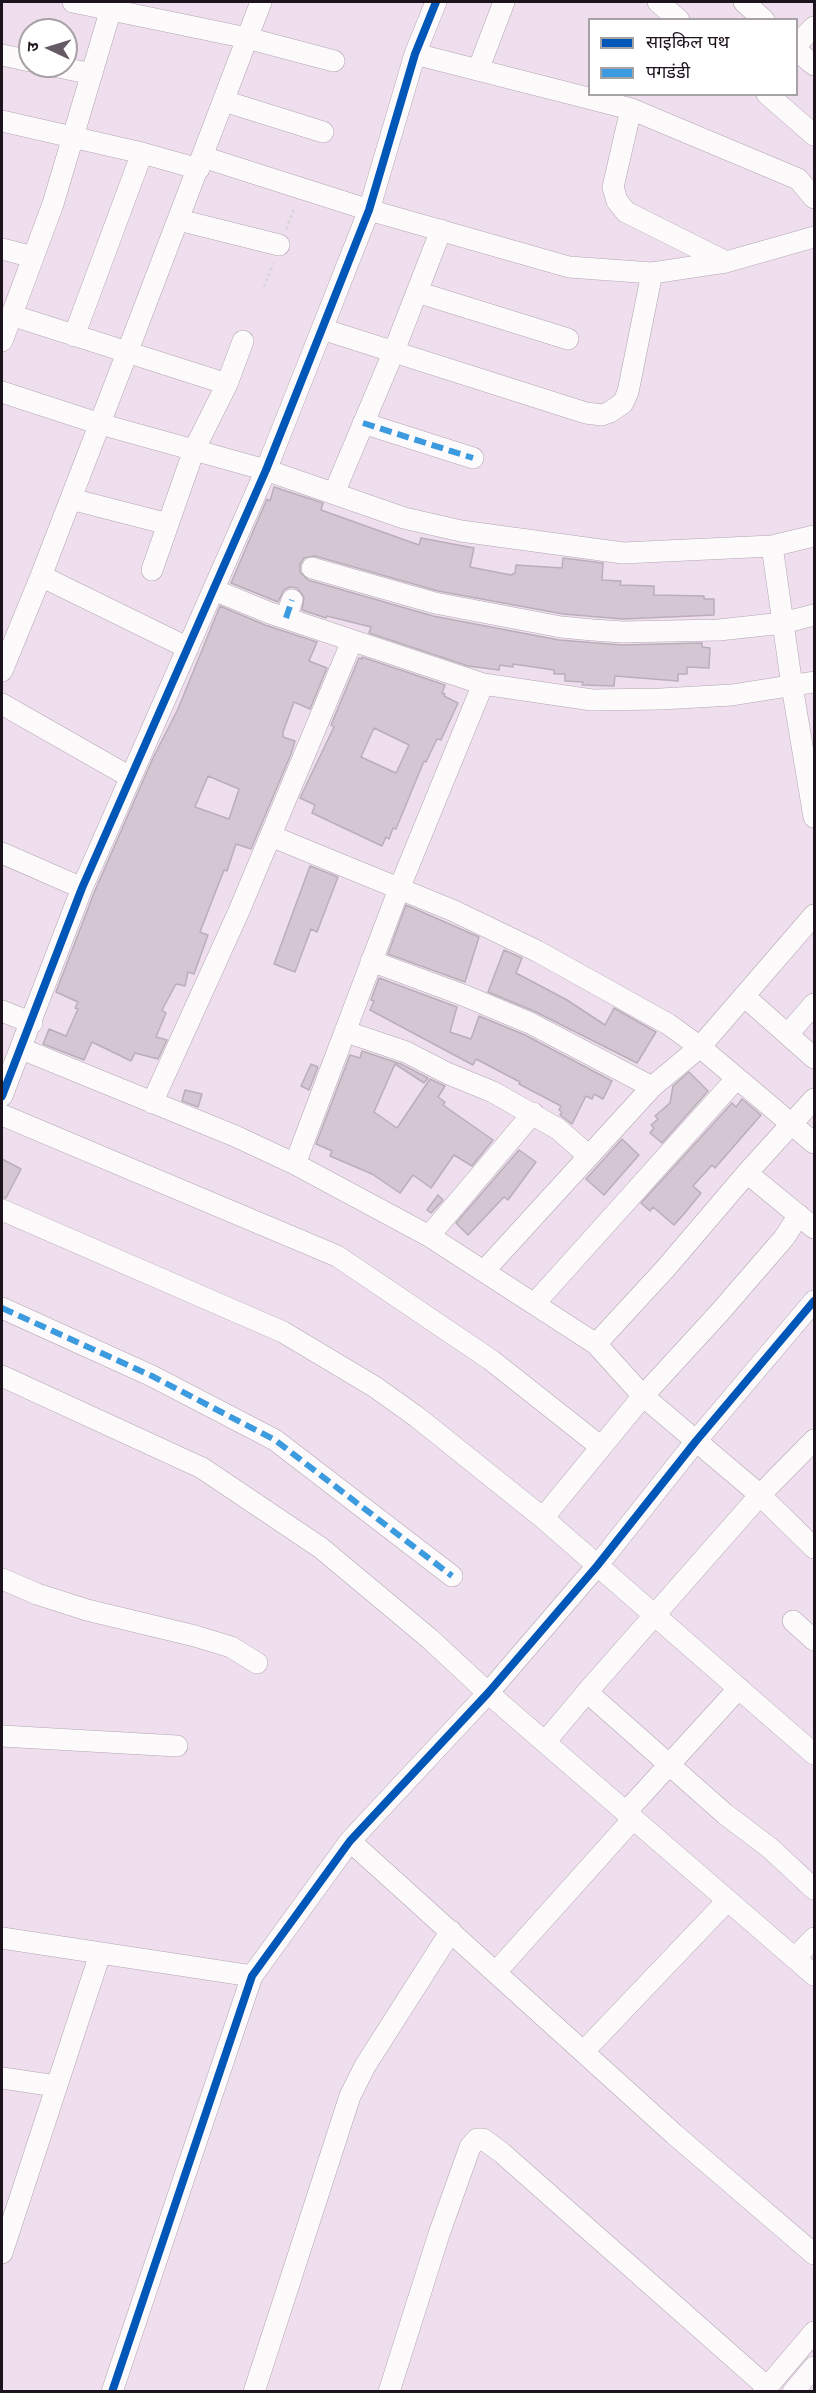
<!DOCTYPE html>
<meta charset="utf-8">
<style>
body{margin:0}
#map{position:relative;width:816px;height:2393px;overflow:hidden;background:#efdfee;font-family:"Libre Baskerville","Noto Sans Devanagari",serif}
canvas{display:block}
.frame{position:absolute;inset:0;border:3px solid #1d131c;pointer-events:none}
.legend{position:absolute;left:588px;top:18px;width:210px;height:78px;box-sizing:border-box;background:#fff;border:2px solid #a5a1a4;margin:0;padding:8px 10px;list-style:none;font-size:18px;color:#1d131c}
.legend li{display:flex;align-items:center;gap:12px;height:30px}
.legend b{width:30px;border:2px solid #a5a1a4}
.north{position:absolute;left:18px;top:18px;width:60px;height:60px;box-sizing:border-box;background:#fff;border:2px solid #a5a1a4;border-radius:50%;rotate:274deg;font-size:16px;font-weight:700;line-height:24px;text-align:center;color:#1d131c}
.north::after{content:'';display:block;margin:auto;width:21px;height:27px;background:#665a66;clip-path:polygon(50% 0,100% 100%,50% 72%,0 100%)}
</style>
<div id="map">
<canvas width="816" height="2393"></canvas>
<div class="frame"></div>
<ul class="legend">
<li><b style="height:8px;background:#0057b8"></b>साइकिल पथ</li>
<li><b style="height:8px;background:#3c9adf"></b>पगडंडी</li>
</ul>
<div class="north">उ</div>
</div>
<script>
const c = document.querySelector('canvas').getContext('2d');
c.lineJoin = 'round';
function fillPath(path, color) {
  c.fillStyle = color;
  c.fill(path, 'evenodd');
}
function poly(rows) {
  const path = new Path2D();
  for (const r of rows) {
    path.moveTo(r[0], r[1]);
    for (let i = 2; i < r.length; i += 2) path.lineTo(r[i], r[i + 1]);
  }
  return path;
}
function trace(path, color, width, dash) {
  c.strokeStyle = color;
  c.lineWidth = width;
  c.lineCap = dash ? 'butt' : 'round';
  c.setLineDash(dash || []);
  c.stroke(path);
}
const building = poly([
 [274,487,323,503,321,510,419,545,421,538,474,548,470,567,511,575,515,573,516,565,562,568,563,558,603,563,602,580,621,581,620,585,654,586,654,595,704,596,704,599,714,599,714,615,623,619,563,614,438,591,315,556,304,558,300,564,300,572,308,580,433,616,559,640,622,645,702,643,702,647,710,648,709,668,687,667,687,674,678,674,678,681,615,676,614,686,582,685,583,682,565,681,565,674,554,674,554,670,513,664,513,667,500,665,499,670,468,666,369,633,371,627,327,616,326,618,302,610,304,597,297,588,290,587,284,590,278,602,231,583,267,499,270,501,274,487],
 [220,606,265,625,317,642,309,661,327,668,310,709,294,702,283,732,283,737,295,741,291,754,251,849,236,844,227,871,224,870,200,932,208,935,194,974,188,972,185,986,176,984,162,1010,166,1013,156,1037,167,1040,158,1059,135,1053,131,1061,92,1042,84,1060,43,1044,49,1029,66,1036,78,1009,75,1008,78,1002,56,992,94,893,153,758,178,709,220,606],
 [208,776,239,789,229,819,195,807,208,776],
 [362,657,445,685,442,693,445,694,444,696,458,703,441,740,437,739,426,762,424,761,396,829,393,828,389,839,386,837,382,846,312,813,315,805,300,798,334,727,331,725,359,658,362,659,362,657],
 [374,728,409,745,396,773,361,757,374,728],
 [310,866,338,877,317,932,311,929,295,972,274,964,310,866],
 [406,905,479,937,465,982,388,954,406,905],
 [504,950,522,958,516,973,567,1000,605,1025,614,1008,656,1032,637,1063,536,1012,488,992,504,950],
 [379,978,457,1007,450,1032,471,1039,479,1016,525,1035,612,1081,603,1099,594,1094,592,1099,586,1096,572,1124,560,1115,562,1112,559,1110,561,1106,519,1084,520,1082,476,1059,473,1065,370,1010,374,1001,371,1000,379,978],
 [362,1051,401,1064,428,1078,424,1083,395,1064,374,1112,397,1128,430,1079,445,1086,438,1097,445,1102,443,1105,493,1140,472,1166,454,1155,431,1188,413,1175,400,1193,372,1174,330,1156,332,1151,316,1144,350,1055,360,1058,362,1051],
 [311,1064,318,1067,309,1090,301,1086,311,1064],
 [689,1072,708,1091,662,1143,650,1133,654,1128,651,1125,658,1119,655,1116,670,1103,673,1086,689,1072],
 [185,1090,202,1094,198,1107,182,1101,185,1090],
 [742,1099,761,1115,715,1168,712,1165,693,1186,701,1193,684,1214,674,1225,653,1207,650,1211,641,1203,732,1103,736,1107,742,1099],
 [622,1139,639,1155,604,1195,586,1179,622,1139],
 [519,1150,536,1162,508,1200,504,1197,468,1235,456,1223,519,1150],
 [2,1159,21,1169,6,1198,2,1197,2,1159],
 [438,1195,443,1200,431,1213,427,1210,438,1195]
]);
fillPath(building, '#d4c7d3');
trace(building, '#baaeba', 1.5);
const minor = poly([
 [73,2,247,38,334,61],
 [658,2,679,20],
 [744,2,764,20],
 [796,45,814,27],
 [796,50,814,65],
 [415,54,631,109,798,179,814,198],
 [2,55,30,61],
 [54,66,92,74],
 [478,70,504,2],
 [767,94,814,135],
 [224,101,323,132],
 [631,109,613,187,617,201,626,212,726,262],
 [2,121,142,153,199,169],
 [203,157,369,210,569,267,652,273,726,262,814,237],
 [179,220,279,245],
 [2,249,33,257],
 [417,292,568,339],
 [11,315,227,384],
 [322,329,586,413,602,415,610,412,623,403,628,392,652,273],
 [74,336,142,153],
 [2,341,53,204,113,2],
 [2,392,100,424,266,470,404,518,461,531,623,553,772,546,814,536],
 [363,423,473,458],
 [334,493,394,351,441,230],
 [71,499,168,524],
 [772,546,792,686,814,817],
 [312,568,435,603,561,627,593,630,623,632,719,630,783,623,814,615],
 [152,570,194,450,227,384,243,341],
 [41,576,188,648],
 [214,590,270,613,483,684,592,700,661,699,732,695,814,682],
 [286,618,292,600],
 [2,671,41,576,127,353,261,2],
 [2,704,130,777],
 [271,836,454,911,537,951,668,1024,700,1047,814,1143],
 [2,853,82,888],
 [371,961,463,995,530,1023,652,1087],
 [744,996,814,1058],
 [2,1011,32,1023],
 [347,1032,406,1052,449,1074,493,1092,558,1129,589,1156],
 [788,1034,814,1004],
 [22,1049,235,1136,295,1164,429,1236,596,1344,643,1396,760,1495,814,1548],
 [2,1096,82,888,266,470,322,329,369,210,415,54,436,2],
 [152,1103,239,911,352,641],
 [2,1115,337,1256,491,1360,601,1447],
 [295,1164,399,889,483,684],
 [747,1173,814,1228],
 [2,1210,283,1332,375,1387,417,1417,543,1518,814,1754],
 [429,1236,533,1113],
 [484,1271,652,1087,700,1047,814,915],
 [535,1303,736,1079],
 [2,1308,152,1376,275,1440,452,1576],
 [596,1344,666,1268,747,1173,814,1099],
 [2,1376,202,1468,321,1548,430,1639,488,1693,814,1975],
 [543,1518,643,1396,720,1312,784,1238,799,1215],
 [2,1579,37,1594,87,1610,195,1636,231,1647,257,1663],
 [793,1621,814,1640],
 [587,1692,760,1495,814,1440],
 [2,1736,177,1746],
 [545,1742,587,1692,725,1814,770,1848,814,1889],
 [626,1812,739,1688],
 [350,1841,674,2134,814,2254],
 [2,1938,252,1976],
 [795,1958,814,1938],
 [496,1972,633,1819],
 [584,2051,727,1901],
 [2,2078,56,2086],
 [2,2253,100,1954],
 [112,2392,252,1976,350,1841,488,1693,597,1566,696,1441,814,1301],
 [254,2392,350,2096,365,2066,451,1931],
 [389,2392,439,2234,470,2147,477,2139,483,2139,502,2153,767,2387],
 [763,2392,814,2332],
 [793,2392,814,2367]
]);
trace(minor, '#b2a5b1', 22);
trace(poly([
 [286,229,295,207],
 [264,287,273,263]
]), '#dbd6da', 3, [3, 3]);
trace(minor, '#fdfafc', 21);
trace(poly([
 [363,423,473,458],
 [286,618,292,600],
 [2,1308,152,1376,275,1440,452,1576]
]), '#3c9adf', 6, [12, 6]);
trace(poly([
 [2,1096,82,888,266,470,322,329,369,210,415,54,436,2],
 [112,2392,252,1976,350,1841,488,1693,597,1566,696,1441,814,1301]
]), '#0057b8', 8);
</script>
